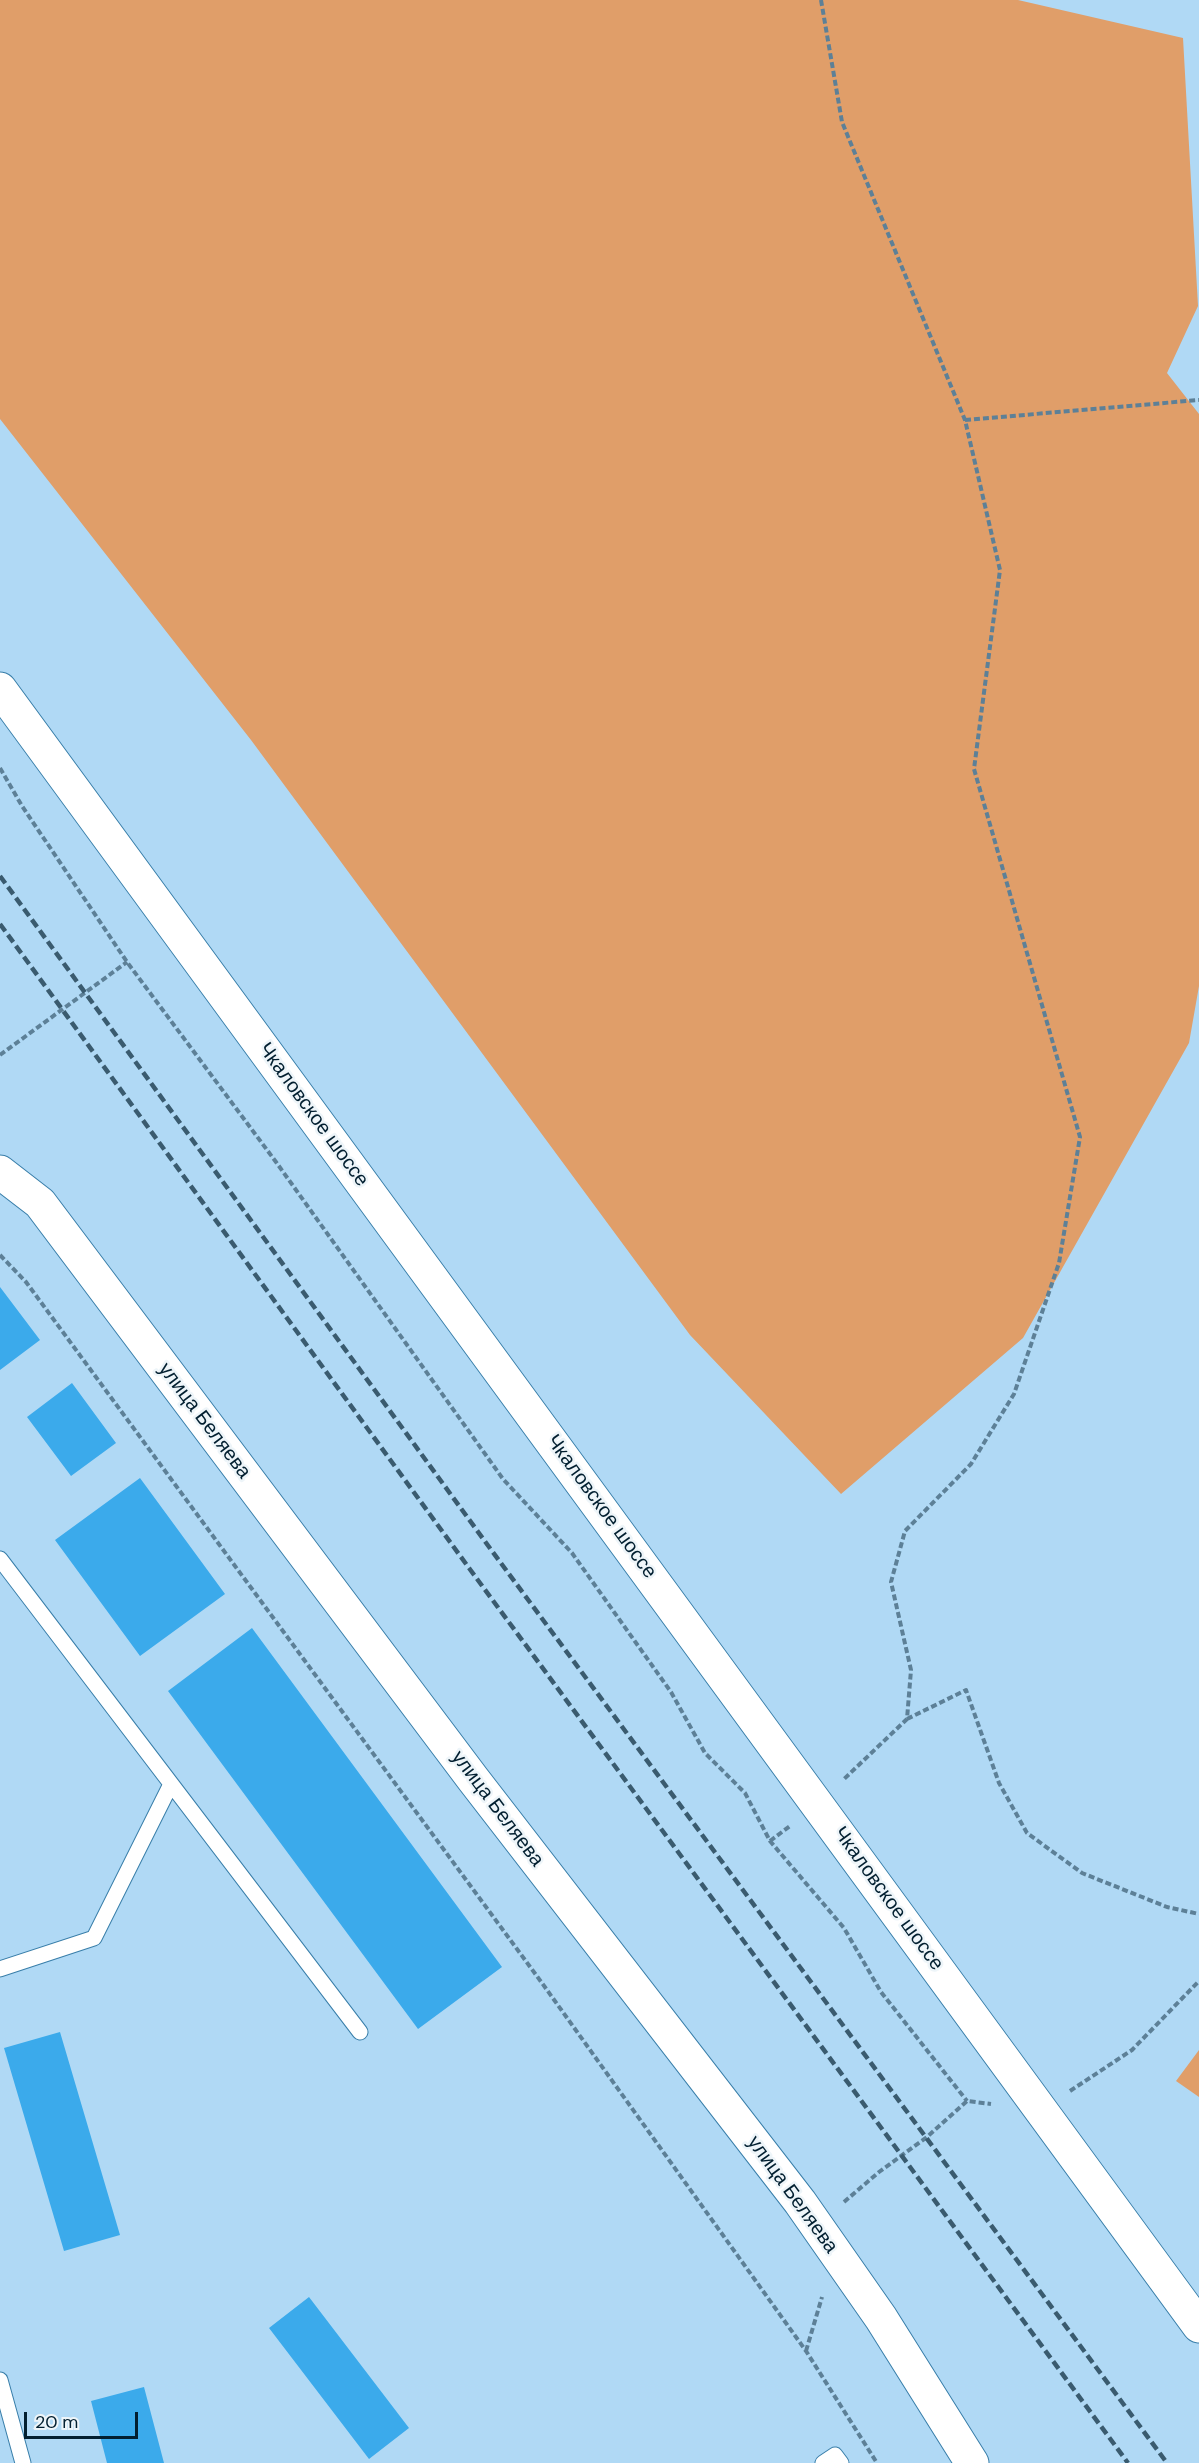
<!DOCTYPE html>
<meta charset="utf-8">
<style>
body{margin:0}
#map{position:relative;width:1199px;height:2463px;overflow:hidden;background:#b0d9f5;font-family:"DM Sans",sans-serif}
canvas{display:block}
.scale{position:absolute;left:24px;top:2412px;width:114px;height:27px;box-sizing:border-box;border:3px solid #021f30;border-top:0;padding-left:8px;font-size:18px;line-height:21px;white-space:nowrap;color:#021f30;-webkit-text-stroke:4px #eef5f9;paint-order:stroke}
</style>
<div id="map">
<canvas width="1199" height="2463"></canvas>
<div class="scale">20 m</div>
</div>
<script>
const c = document.querySelector('canvas').getContext('2d');
c.lineJoin = 'round';
function fillPath(path, color) {
  c.fillStyle = color;
  c.fill(path, 'evenodd');
}
function poly(rows) {
  const path = new Path2D();
  for (const r of rows) {
    path.moveTo(r[0], r[1]);
    for (let i = 2; i < r.length; i += 2) path.lineTo(r[i], r[i + 1]);
  }
  return path;
}
function trace(path, color, width, dash) {
  c.strokeStyle = color;
  c.lineWidth = width;
  c.lineCap = dash ? 'butt' : 'round';
  c.setLineDash(dash || []);
  c.stroke(path);
}
function drawText(font, color, halo, rows, align = 'center') {
  c.font = font + ' "DM Sans",sans-serif';
  c.lineWidth = 5;
  c.setLineDash([]);
  c.textBaseline = 'middle';
  c.strokeStyle = halo;
  c.fillStyle = color;
  for (const [text, x, y, turn = 0] of rows) {
    c.save();
    c.translate(x, y);
    c.rotate((+turn || 0) * Math.PI / 180);
    c.textAlign = isNaN(turn) ? turn : align;
    if (halo) c.strokeText(text, 0, 0);
    c.fillText(text, 0, 0);
    c.restore();
  }
}
fillPath(poly([
 [0,0,1018,0,1183,38,1198,306,1167,373,1199,414,1199,986,1189,1043,1023,1338,841,1494,690,1335,251,740,0,419],
 [1199,2050,1199,2097,1176,2081]
]), '#e09e69');
fillPath(poly([
 [0,1287,40,1340,0,1370],
 [72,1383,116,1443,71,1476,27,1417],
 [140,1478,225,1594,140,1656,55,1540],
 [252,1628,502,1967,418,2029,168,1691],
 [60,2032,120,2235,64,2251,4,2048],
 [309,2297,409,2428,369,2459,269,2328],
 [144,2387,164,2463,107,2463,91,2401]
]), '#3baaeb');
const lane = poly([
 [0,1559,360,2032],
 [0,1969,94,1938,171,1784],
 [0,2380,23,2463],
 [823,2463,835,2455,841,2463]
]);
const secondary = poly([
 [0,689,1199,2326],
 [0,1172,40,1203,473,1779,800,2202,881,2318,972,2463]
]);
trace(lane, '#387ea9', 17);
trace(secondary, '#387ea9', 35);
trace(poly([
 [821,0,842,122,965,420,1000,570,974,769,1080,1137,1059,1263,1014,1394,971,1464,905,1531,891,1582,911,1670,907,1719,843,1780],
 [965,420,1199,400],
 [0,768,22,806,127,962,276,1162,503,1479,572,1553,671,1692,705,1753,745,1793,770,1841,844,1928,881,1992,967,2101],
 [0,1055,127,962],
 [0,1255,26,1282,542,1983,806,2351,877,2463],
 [907,1719,966,1690,999,1783,1027,1833,1082,1873,1167,1907,1199,1914],
 [770,1841,790,1826],
 [1070,2091,1132,2050,1199,1981],
 [844,2202,879,2172,927,2137,967,2101,991,2104],
 [806,2351,822,2297]
]), '#5d8097', 4, [6, 3]);
trace(lane, '#fff', 15);
trace(secondary, '#fff', 33);
trace(poly([
 [0,876,492,1551,1167,2463],
 [0,924,469,1568,1128,2463]
]), '#3a5b6f', 4.5, [9, 4.5]);
drawText('20px', '#021f30', '#eef5f9', [
 ["Чкаловское шоссе",313,1115,54],
 ["улица Беляева",204,1421,53],
 ["Чкаловское шоссе",601,1507,54],
 ["улица Беляева",497,1809,53],
 ["Чкаловское шоссе",888,1899,54],
 ["улица Беляева",792,2195,54]
]);
</script>
